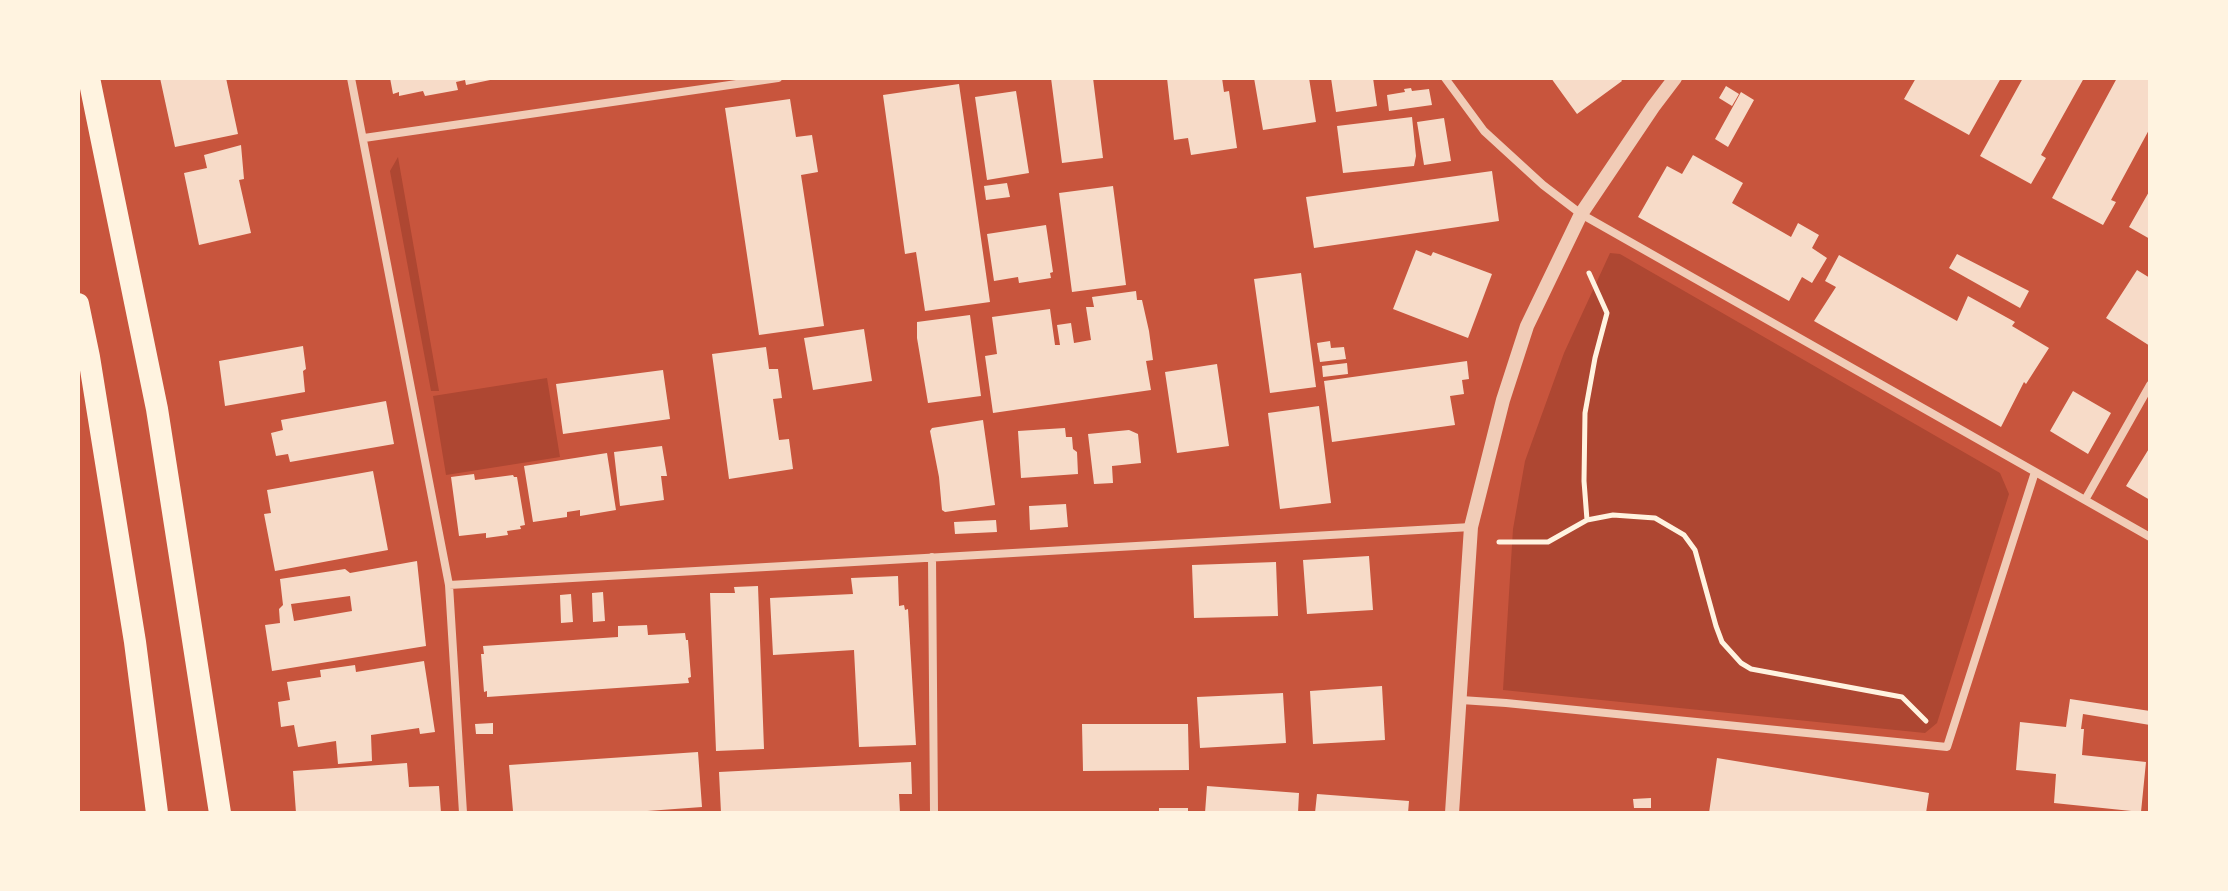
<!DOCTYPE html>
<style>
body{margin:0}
#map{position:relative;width:2228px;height:891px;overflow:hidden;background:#c8553d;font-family:Manrope,sans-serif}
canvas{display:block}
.frame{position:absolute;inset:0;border:80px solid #fff3e0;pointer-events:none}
</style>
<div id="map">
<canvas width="2228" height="891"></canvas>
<div class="frame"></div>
</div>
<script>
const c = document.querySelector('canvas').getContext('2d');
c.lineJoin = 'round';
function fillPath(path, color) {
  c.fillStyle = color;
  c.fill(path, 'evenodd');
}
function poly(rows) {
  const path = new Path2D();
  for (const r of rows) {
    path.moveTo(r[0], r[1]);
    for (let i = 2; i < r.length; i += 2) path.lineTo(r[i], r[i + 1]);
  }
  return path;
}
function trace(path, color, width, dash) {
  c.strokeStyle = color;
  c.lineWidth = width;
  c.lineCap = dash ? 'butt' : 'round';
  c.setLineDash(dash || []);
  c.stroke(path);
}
fillPath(poly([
 [398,157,439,391,431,391,390,171],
 [1610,253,1620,254,2000,473,2009,494,1937,723,1925,733,1503,690,1513,529,1525,461,1564,353],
 [547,378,560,457,446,475,433,396]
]), '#ae4732');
fillPath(poly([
 [160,78,226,78,238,134,175,147],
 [390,78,495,78,495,79,466,85,465,80,456,82,458,90,425,96,423,91,399,96,399,92,393,94],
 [1051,78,1093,78,1103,158,1062,163],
 [1167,78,1222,78,1224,92,1229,91,1237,148,1191,155,1188,138,1174,140],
 [1254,78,1309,78,1316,122,1263,130],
 [1331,78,1373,78,1377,106,1336,112],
 [1551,78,1620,78,1622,81,1577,114],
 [1916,78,2001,78,1969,135,1904,99],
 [2023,78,2084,78,2041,155,2046,158,2031,184,1980,156],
 [2117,78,2150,78,2150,128,2111,200,2116,202,2103,225,2052,198],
 [959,84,990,302,925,311,916,252,905,254,883,95],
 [1726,86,1739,94,1732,106,1719,98],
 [1411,88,1412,91,1429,89,1432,105,1389,111,1387,95,1405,92,1404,89],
 [1016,91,1029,173,987,180,975,97],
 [1741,92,1754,100,1728,147,1715,139],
 [790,99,796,137,812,135,818,172,801,175,824,326,759,335,725,108],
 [1412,117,1416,156,1414,166,1343,173,1337,126],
 [1444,118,1451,161,1424,165,1417,122],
 [241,145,244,179,239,180,251,233,199,245,184,173,207,168,204,155],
 [1693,155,1743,183,1732,203,1791,237,1798,223,1819,235,1812,248,1827,258,1812,283,1802,277,1789,301,1638,217,1667,166,1682,174],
 [1492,171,1499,221,1314,248,1306,197],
 [1007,183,1010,197,986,200,984,186],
 [1113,186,1126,285,1072,292,1059,193],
 [2150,190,2150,239,2129,227],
 [1046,225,1053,272,1050,273,1051,278,1019,283,1018,277,994,281,987,234],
 [1416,250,1431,256,1433,252,1492,274,1468,338,1393,309],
 [1957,254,2029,291,2020,308,1949,268],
 [1839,255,1957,321,1968,296,2015,322,2012,326,2049,348,2026,384,2024,382,2001,427,1814,321,1836,287,1825,281],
 [2137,270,2150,278,2150,346,2106,318],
 [1301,273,1316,387,1270,393,1254,279],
 [1136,291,1137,300,1142,300,1149,331,1153,360,1146,361,1151,390,993,413,985,356,997,354,992,317,1050,309,1055,345,1060,345,1057,325,1071,323,1074,343,1091,340,1086,307,1094,307,1092,297],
 [970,315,981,396,928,403,917,338,917,322],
 [864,329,872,381,813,390,804,338],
 [1330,341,1331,348,1344,347,1346,359,1320,362,1317,343],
 [303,346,306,369,303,371,305,392,225,406,219,361],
 [766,347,769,369,778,369,782,398,773,399,779,440,789,439,793,469,729,479,712,354],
 [1467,361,1469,379,1462,380,1464,394,1450,396,1455,425,1332,442,1324,381],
 [1347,363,1348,374,1323,377,1322,366],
 [1217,364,1229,446,1177,453,1165,372],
 [663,370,670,419,563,434,556,384],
 [2073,391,2111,413,2088,454,2050,431],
 [386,401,394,444,290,462,288,454,276,456,271,433,283,430,281,420],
 [1319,406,1331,503,1280,509,1268,413],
 [983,420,995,505,945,512,942,510,939,477,930,431,932,428],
 [1065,428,1066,437,1072,437,1073,449,1077,452,1078,474,1021,478,1018,431],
 [1129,430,1138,434,1141,463,1112,466,1113,483,1094,484,1088,434],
 [662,446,667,476,661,476,664,500,620,506,614,452],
 [2150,447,2150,500,2126,486],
 [607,453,616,510,580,516,580,510,567,512,567,517,533,522,524,466],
 [373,471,388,550,275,571,264,514,271,513,267,490],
 [474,474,475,480,513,475,514,477,517,477,525,525,520,526,521,529,507,531,508,535,486,538,486,533,459,536,451,477],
 [1066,504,1068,527,1030,530,1029,506],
 [996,520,997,532,955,534,954,522],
 [1369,556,1373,610,1307,614,1303,560],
 [417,561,426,646,272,671,265,625,280,623,279,609,283,605,280,579,345,569,350,573],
 [350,596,352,611,294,621,291,604],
 [1276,562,1278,616,1194,618,1192,565],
 [898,576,899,606,904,605,905,610,908,609,916,745,859,747,854,650,773,655,770,598,853,594,851,578],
 [758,586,764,749,716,751,710,593,735,593,734,587],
 [603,592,605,621,593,622,592,593],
 [571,594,573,622,561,623,560,595],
 [647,625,648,635,685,633,686,640,688,640,691,677,688,678,689,683,487,697,487,691,484,692,481,654,484,654,483,646,618,637,618,626],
 [424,661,435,732,420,734,419,728,371,735,372,761,338,764,336,741,298,747,294,725,281,727,278,702,290,700,287,682,321,677,320,670,355,665,356,672],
 [1382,686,1385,740,1313,744,1310,691],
 [1283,693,1286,743,1200,748,1197,697],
 [2070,699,2150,711,2150,725,2083,714,2081,729,2084,729,2082,755,2146,762,2141,812,2054,803,2056,774,2016,770,2020,722,2066,727],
 [493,723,493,734,476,734,475,724],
 [1082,724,1188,724,1189,770,1083,771],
 [698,752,702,807,620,813,513,811,509,765],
 [1717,758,1929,793,1926,813,1709,813],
 [911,762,912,794,899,794,900,813,721,813,719,772],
 [407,763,409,787,439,786,441,813,296,813,293,771],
 [1207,786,1299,793,1298,813,1205,813],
 [1317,794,1409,801,1408,813,1315,813],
 [1651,798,1651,808,1634,808,1633,799],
 [1159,808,1188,808,1188,813,1159,813]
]), '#f7dbc8');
trace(poly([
 [1587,520,1584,481,1585,413,1595,358,1607,313,1589,273],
 [1499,542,1548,542,1587,520,1613,515,1655,518,1684,535,1695,550,1716,626,1722,642,1741,663,1751,669,1902,697,1926,721]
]), '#fff3e0', 5);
trace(poly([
 [351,78,449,585,463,813],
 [1445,78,1484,131,1543,185,1581,214,2150,537],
 [364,138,778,78],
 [2085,500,2150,385],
 [932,557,934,813],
 [449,585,1471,527],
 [1461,700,1506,703,1947,747,2035,472]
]), '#f1ccb7', 8);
trace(poly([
 [1452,813,1471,527,1503,400,1527,326,1581,214,1653,107,1675,78]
]), '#f1ccb7', 14);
trace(poly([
 [89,78,157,409,220,813],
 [78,304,89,357,135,642,157,813]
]), '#fff3e0', 22);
</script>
